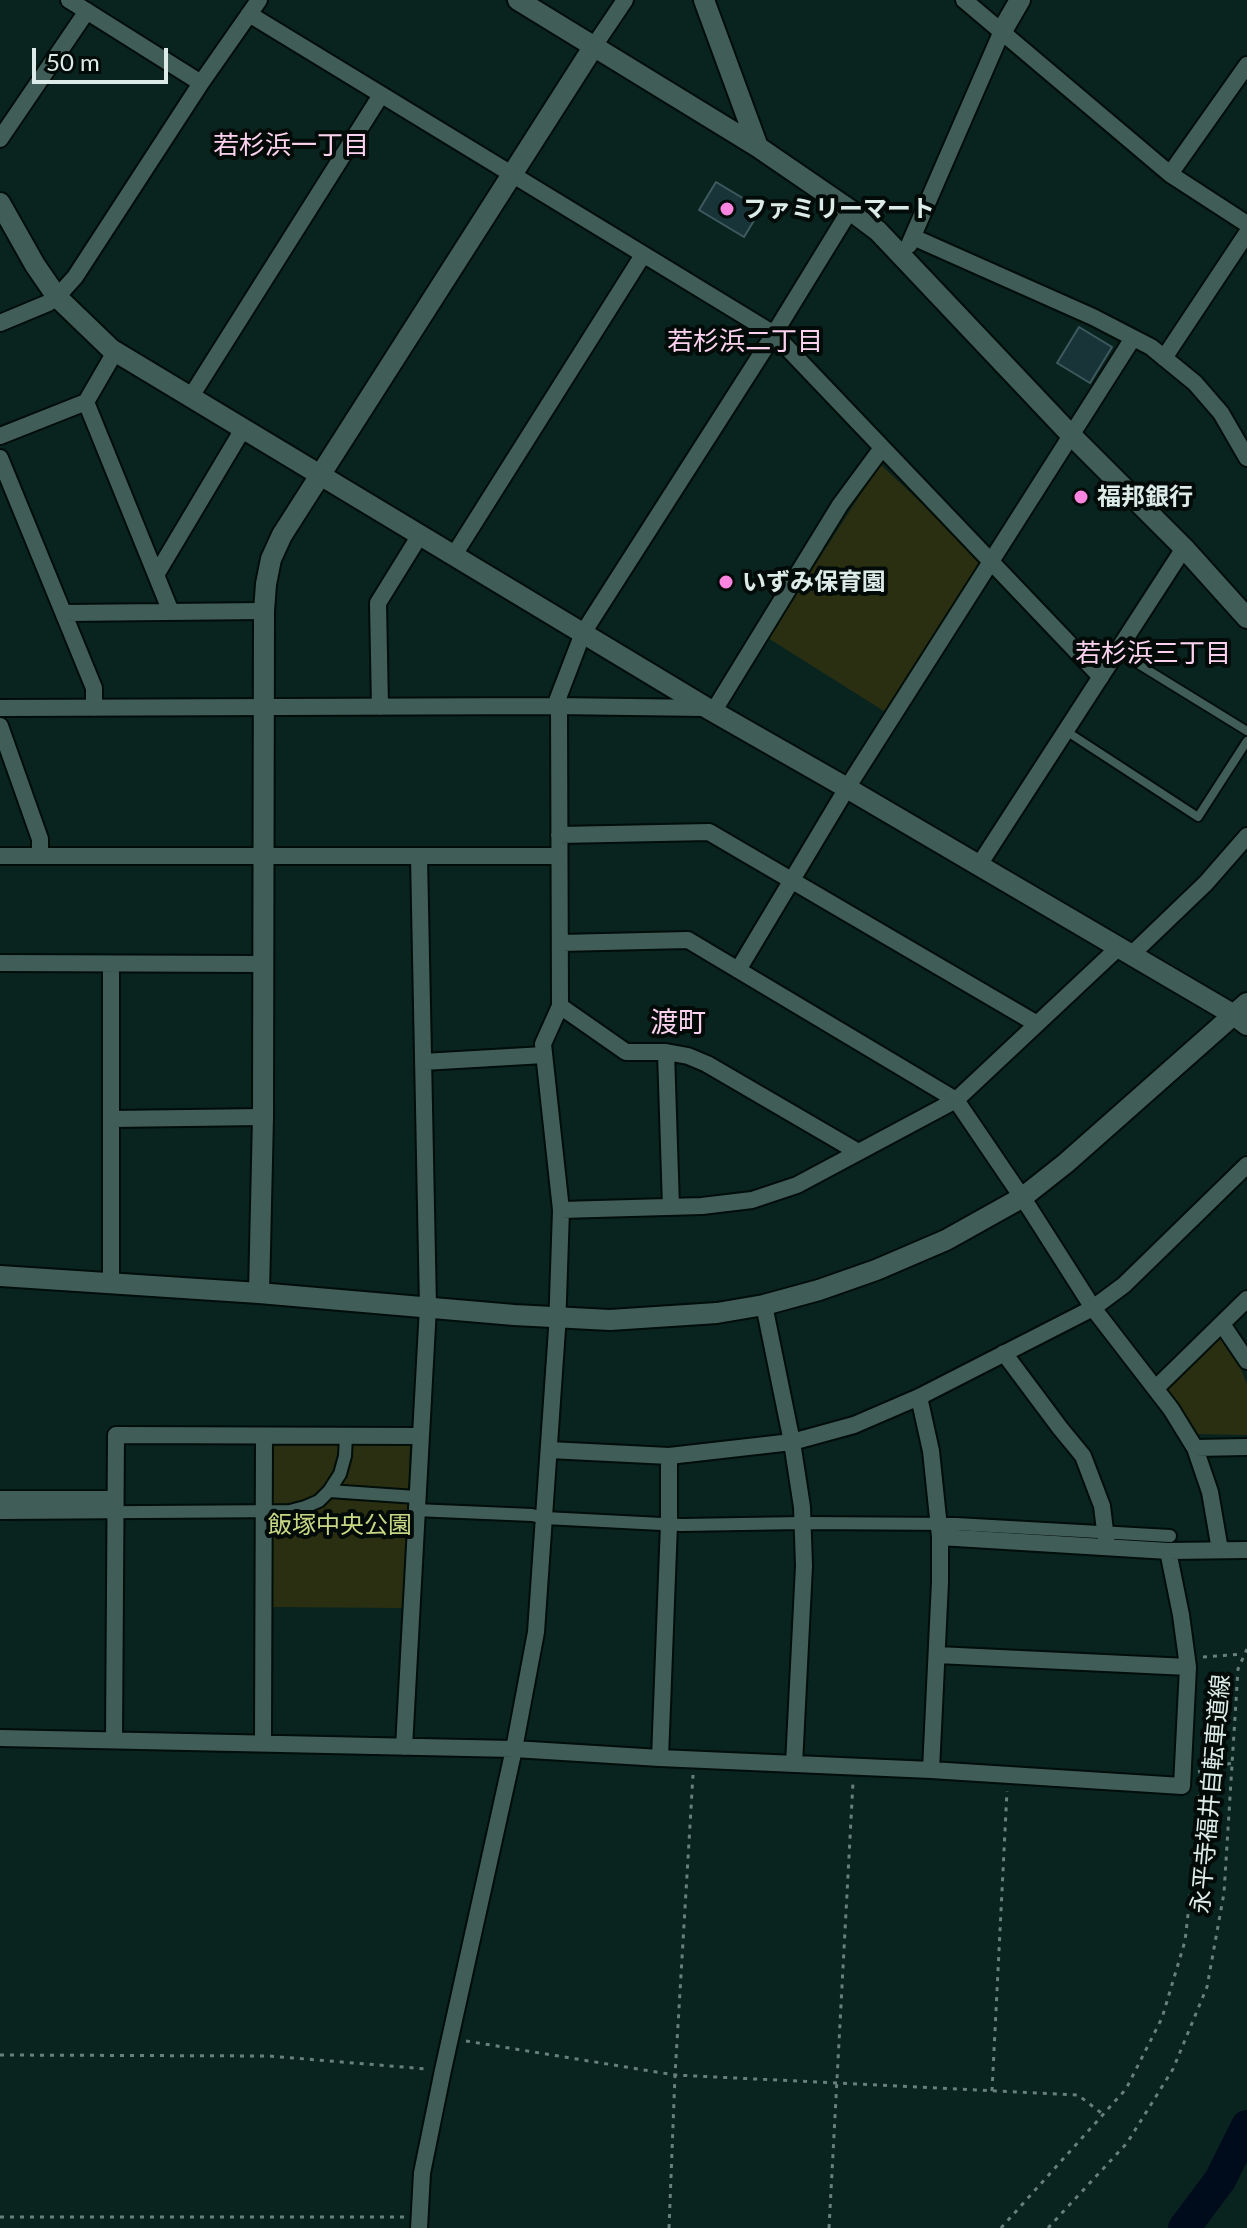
<!DOCTYPE html>
<meta charset="utf-8">
<style>
body{margin:0}
#map{position:relative;width:1247px;height:2228px;overflow:hidden;background:#09241f;font-family:Lato,sans-serif}
canvas{display:block}
.scale{position:absolute;left:32px;top:48px;width:136px;height:36px;box-sizing:border-box;border:4px solid #dcebe7;border-top:0;padding-left:10px;font-size:24px;line-height:28px;white-space:nowrap;color:#dcebe7;-webkit-text-stroke:6px #030b09;paint-order:stroke}
</style>
<div id="map">
<canvas width="1247" height="2228"></canvas>
<div class="scale">50 m</div>
</div>
<script>
const c = document.querySelector('canvas').getContext('2d');
c.lineJoin = 'round';
function fillPath(path, color) {
  c.fillStyle = color;
  c.fill(path, 'evenodd');
}
function poly(rows) {
  const path = new Path2D();
  for (const r of rows) {
    path.moveTo(r[0], r[1]);
    for (let i = 2; i < r.length; i += 2) path.lineTo(r[i], r[i + 1]);
  }
  return path;
}
function trace(path, color, width, dash) {
  c.strokeStyle = color;
  c.lineWidth = width;
  c.lineCap = dash ? 'butt' : 'round';
  c.setLineDash(dash || []);
  c.stroke(path);
}
function drawText(font, color, halo, rows, align = 'center') {
  c.font = font + ' Lato,"Noto Sans JP",sans-serif';
  c.lineWidth = 8;
  c.setLineDash([]);
  c.textBaseline = 'middle';
  c.strokeStyle = halo;
  c.fillStyle = color;
  for (const [text, x, y, turn = 0] of rows) {
    c.save();
    c.translate(x, y);
    c.rotate((+turn || 0) * Math.PI / 180);
    c.textAlign = isNaN(turn) ? turn : align;
    if (halo) c.strokeText(text, 0, 0);
    c.fillText(text, 0, 0);
    c.restore();
  }
}
fillPath(poly([
 [880,464,983,561,887,713,768,638],
 [1221,1337,1239,1365,1247,1384,1247,1435,1196,1434,1167,1390],
 [273,1442,410,1443,404,1608,271,1607]
]), '#2b2f11');
trace(poly([
 [1184,2228,1220,2180,1247,2126]
]), '#000b1b', 32);
const building = poly([
 [716,182,761,209,744,237,699,210,716,182],
 [1079,327,1112,347,1090,383,1057,363,1079,327]
]);
fillPath(building, '#193439');
trace(building, '#3e5a5f', 2);
const service = poly([
 [1117,651,1247,731],
 [1066,731,1198,817,1247,741]
]);
const pedestrian = poly([
 [329,1491,340,1474,345,1456,346,1436],
 [415,1510,532,1515,545,1518,681,1525,803,1523,956,1524,1170,1536],
 [0,1513,290,1511,305,1507,319,1501,329,1491,416,1497]
]);
const minor = poly([
 [69,0,201,83],
 [964,0,1170,174,1247,224],
 [249,14,774,334,1101,677],
 [594,46,625,0],
 [0,139,87,11],
 [1170,174,1247,65],
 [913,237,1093,317,1151,347,1195,383,1221,413,1247,458],
 [909,245,1002,31],
 [0,323,48,303,57,297,75,277,201,83,259,0],
 [1164,358,1247,233],
 [190,398,381,95],
 [86,402,171,612],
 [0,436,86,402,115,352],
 [0,458,94,688,94,708],
 [454,555,643,255],
 [156,575,243,429],
 [64,613,264,611],
 [555,706,583,633,774,334,850,210],
 [380,707,378,603,420,535],
 [0,708,555,706,706,708],
 [713,712,840,505,882,448],
 [0,726,40,839,40,856],
 [559,835,709,832,1037,1024],
 [0,856,559,856],
 [979,865,1184,548],
 [560,943,688,940,956,1100,1030,1209,1093,1308,1171,1409,1195,1448,1210,1492,1220,1550],
 [1131,955,1206,883,1247,836],
 [0,963,263,964],
 [738,970,847,788,1133,338],
 [560,1006,626,1052,666,1052,688,1056,707,1064,858,1152],
 [666,1052,671,1207],
 [423,1062,544,1055],
 [111,1119,263,1117],
 [561,1210,702,1206,752,1200,797,1185,956,1100,1118,948],
 [111,1284,111,964],
 [764,1305,792,1442,802,1507,804,1566,794,1764],
 [1222,1324,1247,1361],
 [1004,1353,1060,1428,1083,1456,1102,1506,1107,1547],
 [1156,1388,1247,1299],
 [919,1397,931,1451,940,1537,940,1582,931,1770],
 [1195,1448,1247,1447],
 [549,1450,669,1456,792,1442,854,1425,919,1397,1093,1308,1124,1285,1247,1165],
 [0,1499,115,1499],
 [940,1537,1168,1551,1247,1550],
 [937,1655,1188,1667],
 [0,1738,514,1749,660,1758,931,1770,1182,1786,1188,1667,1181,1615,1168,1551],
 [114,1740,116,1435,420,1436],
 [263,1743,264,1436],
 [404,1747,428,1307,419,856],
 [660,1758,669,1524,669,1456],
 [419,2228,422,2173,443,2070,514,1749,536,1632,557,1329,561,1210,543,1044,560,1006,559,707]
]);
const tertiary = poly([
 [518,0,758,147,850,210,878,231,1071,435,1184,548,1247,618],
 [704,0,758,147],
 [1002,31,1020,0],
 [0,203,35,265,57,297,111,349,707,708,847,788,1234,1015,1247,1025],
 [0,1276,259,1293,514,1315,610,1320,717,1313,764,1305,819,1290,876,1270,946,1240,1023,1197,1066,1163,1247,1003],
 [259,1293,263,1117,264,611,266,584,271,559,282,535,594,46]
]);
trace(service, '#000d09', 12);
trace(pedestrian, '#000d09', 16);
trace(minor, '#000d09', 20);
trace(tertiary, '#000d09', 24);
trace(poly([
 [1203,1657,1243,1654],
 [1198,1772,1232,1763],
 [466,2041,675,2075,1078,2095,1104,2115],
 [0,2055,269,2056,427,2069],
 [992,2091,1007,1791],
 [0,2217,404,2217],
 [669,2228,675,2075,693,1775],
 [829,2228,853,1782],
 [1001,2228,1126,2089,1162,2018,1185,1941,1199,1817,1200,1799,1197,1793],
 [1048,2228,1127,2143,1173,2069,1207,1987,1224,1893,1238,1669,1247,1649]
]), '#697f7a', 3, [4, 6]);
trace(service, '#415d57', 8);
trace(pedestrian, '#415d57', 12);
trace(minor, '#415d57', 16);
trace(tertiary, '#415d57', 20);
for (const [x, y, r, color] of [
 [727,209,8,"#fe85df"],
 [1081,497,8,"#fe85df"],
 [726,582,8,"#fe85df"]
]) {
  const dot = new Path2D();
  dot.arc(x, y, r, 0, 2 * Math.PI);
  c.fillStyle = color;
  c.fill(dot);
  trace(dot, '#030b09', 3);
}
drawText('bold 24px', '#dcebe7', '#030b09', [
 ["ファミリーマート",743,209],
 ["福邦銀行",1097,497],
 ["いずみ保育園",742,582]
], 'left');
drawText('24px', '#c8d783', '#030b09', [
 ["飯塚中央公園",340,1525]
]);
drawText('24px', '#dcebe7', '#030b09', [
 ["永平寺福井自転車道線",1211,1794,-85]
]);
drawText('26px', '#fcd2ee', '#030b09', [
 ["若杉浜一丁目",291,146],
 ["若杉浜二丁目",745,342],
 ["若杉浜三丁目",1153,654]
]);
drawText('28px', '#fcd2ee', '#030b09', [
 ["渡町",678,1023]
]);
</script>
